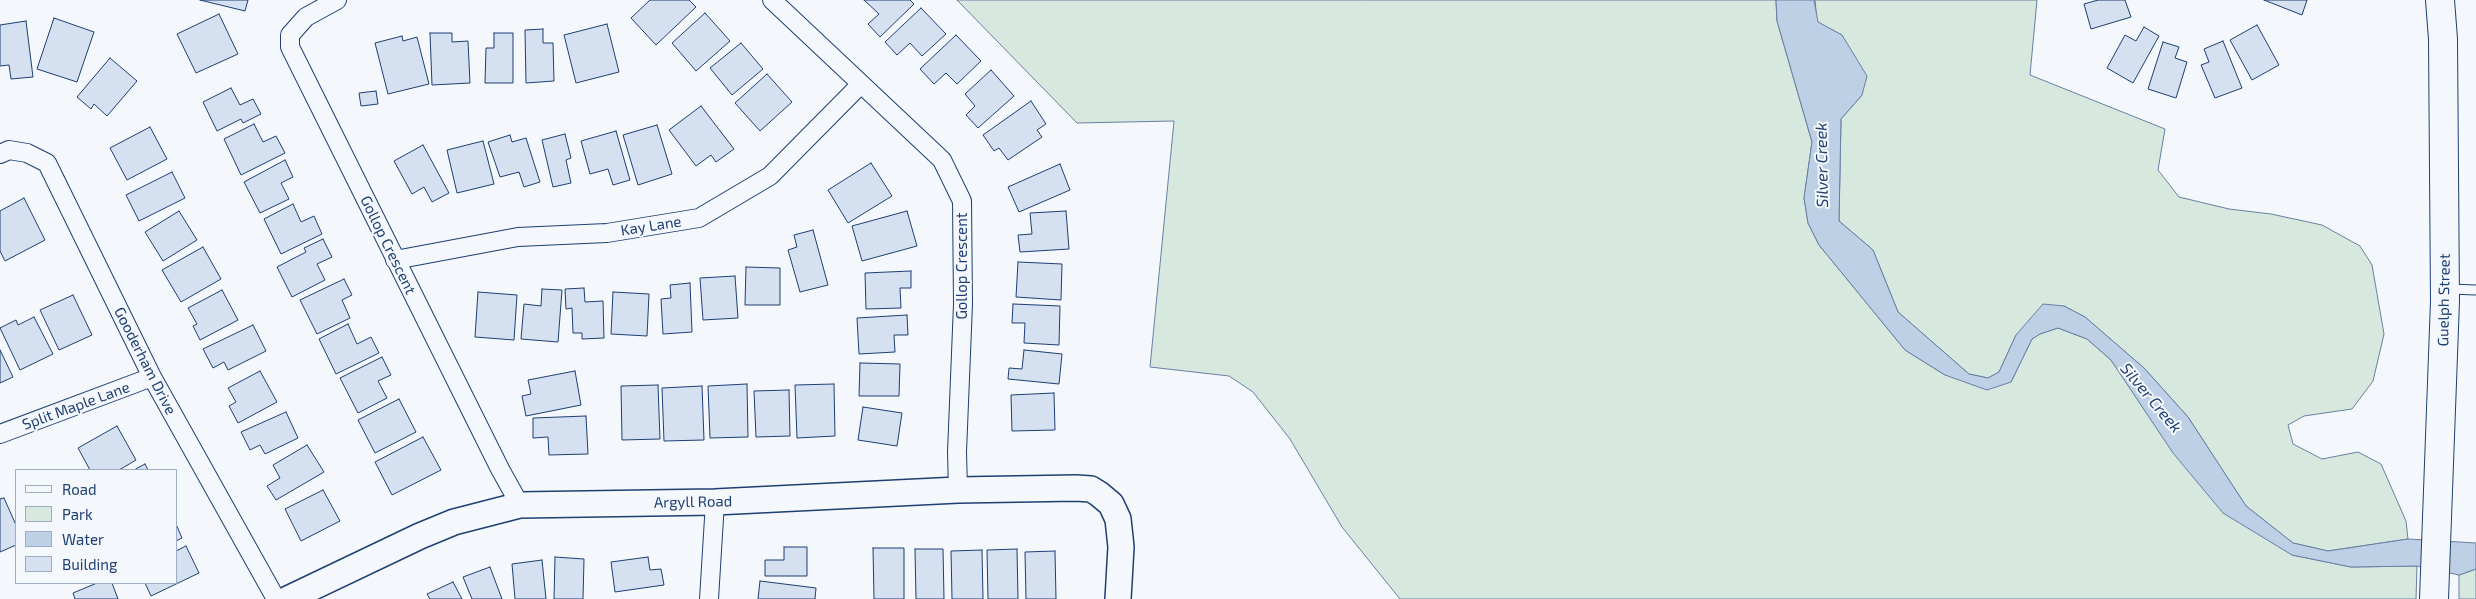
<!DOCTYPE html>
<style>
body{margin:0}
#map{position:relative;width:2476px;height:599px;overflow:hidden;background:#f4f7fb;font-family:"Exo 2",sans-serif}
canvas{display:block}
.legend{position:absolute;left:15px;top:469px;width:162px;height:115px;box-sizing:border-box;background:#f4f7fb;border:1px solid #9eadc5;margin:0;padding:6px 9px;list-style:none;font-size:15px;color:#1d3f73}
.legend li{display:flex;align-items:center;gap:10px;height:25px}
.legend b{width:25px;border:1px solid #9eadc5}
</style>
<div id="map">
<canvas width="2476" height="599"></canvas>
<ul class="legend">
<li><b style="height:6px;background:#f4f7fb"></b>Road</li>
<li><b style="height:14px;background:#d7e8df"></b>Park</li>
<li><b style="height:14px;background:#bed0e5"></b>Water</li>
<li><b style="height:14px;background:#d5e0f0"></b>Building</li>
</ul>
</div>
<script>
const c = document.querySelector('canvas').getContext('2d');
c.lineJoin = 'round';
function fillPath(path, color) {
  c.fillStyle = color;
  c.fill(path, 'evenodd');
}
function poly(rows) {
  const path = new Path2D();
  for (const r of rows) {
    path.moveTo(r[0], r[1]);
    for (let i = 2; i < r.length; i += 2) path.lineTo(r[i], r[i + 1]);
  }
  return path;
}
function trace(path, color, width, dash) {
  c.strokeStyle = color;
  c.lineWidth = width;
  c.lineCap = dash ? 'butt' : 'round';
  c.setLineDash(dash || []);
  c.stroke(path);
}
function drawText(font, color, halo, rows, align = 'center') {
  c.font = font + ' "Exo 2",sans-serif';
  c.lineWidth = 4;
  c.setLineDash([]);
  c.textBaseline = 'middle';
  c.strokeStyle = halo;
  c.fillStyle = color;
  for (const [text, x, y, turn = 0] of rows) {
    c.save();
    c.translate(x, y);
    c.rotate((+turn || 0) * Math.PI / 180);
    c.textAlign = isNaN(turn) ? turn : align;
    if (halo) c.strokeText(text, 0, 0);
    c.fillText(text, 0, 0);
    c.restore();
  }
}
const green = poly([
 [957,0,1776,0,1777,21,1812,142,1804,198,1808,223,1819,245,1905,350,1945,375,2011,382,2032,339,2040,334,2058,328,2087,339,2111,360,2173,452,2292,555,2351,567,2417,566,2416,599,1400,599,1342,527,1290,439,1253,392,1229,376,1150,367,1174,121,1077,123,957,0],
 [1815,0,2037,0,2030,75,2165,129,2158,170,2179,197,2229,209,2271,214,2322,225,2360,246,2372,265,2384,334,2373,381,2352,409,2304,416,2288,425,2293,444,2322,459,2358,452,2381,464,2406,521,2408,539,2328,551,2293,543,2246,506,2188,417,2144,368,2085,317,2064,306,2016,335,1999,372,1988,378,1969,374,1898,312,1873,250,1839,221,1841,119,1862,95,1842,35,1817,22,1815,0],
 [2476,569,2476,599,2459,599,2459,575,2476,569]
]);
fillPath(green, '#d7e8df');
trace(green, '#687fa3', 1);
const water = poly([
 [1776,0,1814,0,1818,22,1842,35,1867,76,1862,95,1841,119,1839,221,1873,250,1898,312,1969,374,1988,378,1999,372,2016,335,2043,304,2064,306,2085,317,2144,368,2188,417,2246,506,2293,543,2328,551,2408,539,2476,543,2476,569,2459,575,2417,566,2351,567,2292,555,2223,513,2173,453,2111,360,2087,339,2058,328,2040,334,2032,339,2011,382,1987,390,1945,375,1905,350,1819,245,1808,223,1804,198,1812,142,1777,21,1776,0]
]);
fillPath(water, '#bed0e5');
trace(water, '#687fa3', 1);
const building = poly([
 [200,0,248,0,245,11,200,0],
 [650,0,689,0,696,7,656,45,631,18,650,0],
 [864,0,910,0,914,4,880,37,868,24,879,14,864,0],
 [2098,0,2125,0,2131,17,2091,29,2084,4,2098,0],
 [2264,0,2307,0,2302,15,2264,0],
 [921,8,946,34,922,56,910,43,897,55,885,42,921,8],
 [705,13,730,41,696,71,672,43,705,13],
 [219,14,238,54,196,73,177,34,219,14],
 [54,18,94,32,77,82,37,69,54,18],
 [26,21,33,77,11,79,9,65,0,66,0,25,26,21],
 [607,24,619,72,576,83,564,35,607,24],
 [2257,25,2279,65,2252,80,2230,40,2257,25],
 [2144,27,2159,36,2133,83,2107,68,2125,35,2136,41,2144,27],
 [543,29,543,43,553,43,554,81,526,83,525,30,543,29],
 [430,33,452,33,452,42,468,41,470,83,432,85,430,33],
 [494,33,513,33,513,83,485,83,486,48,494,48,494,33],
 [956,35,981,61,957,84,946,73,934,84,920,69,956,35],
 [402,36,403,41,417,37,429,84,388,94,375,43,402,36],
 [2223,41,2242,88,2215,98,2201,65,2209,62,2204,49,2223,41],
 [2163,42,2179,47,2175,58,2187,62,2176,98,2148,89,2163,42],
 [741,43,763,69,732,95,710,68,741,43],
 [110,58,137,81,107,116,94,104,91,109,77,97,110,58],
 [991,70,1014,96,978,128,966,115,975,106,965,94,991,70],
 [767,74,792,102,760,131,735,103,767,74],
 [231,88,240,105,253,99,261,114,243,123,241,119,217,131,203,102,231,88],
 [376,91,378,104,361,106,359,93,376,91],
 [1031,101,1046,124,1037,130,1042,137,1008,160,999,148,994,151,983,135,1031,101],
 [701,106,734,149,716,162,711,155,696,166,669,130,701,106],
 [254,124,263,142,276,136,285,153,241,175,224,139,254,124],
 [657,125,672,174,638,185,623,135,657,125],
 [150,127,167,159,127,180,110,148,150,127],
 [616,131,630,180,613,185,608,169,590,174,581,141,616,131],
 [565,134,571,158,566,160,571,183,553,187,542,140,565,134],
 [510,135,512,142,526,138,540,182,524,187,519,172,500,177,488,142,510,135],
 [483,141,494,184,457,193,447,150,483,141],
 [423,145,449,193,432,202,424,187,412,194,394,161,423,145],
 [285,160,293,177,281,183,289,199,260,213,244,182,285,160],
 [871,163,892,196,848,223,828,190,871,163],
 [1060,164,1070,190,1019,212,1008,187,1060,164],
 [172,172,185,198,139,221,126,195,172,172],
 [24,198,45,240,5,261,0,251,0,211,24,198],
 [293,204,301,222,314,216,322,234,281,254,264,219,293,204],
 [179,211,197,240,163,261,145,232,179,211],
 [907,211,917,246,862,261,852,226,907,211],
 [1066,211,1069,249,1020,252,1018,235,1032,234,1030,213,1066,211],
 [813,230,828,285,800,292,788,250,797,247,794,235,813,230],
 [323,239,332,257,317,264,325,280,292,297,277,267,306,252,304,248,323,239],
 [203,247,221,279,181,302,162,270,203,247],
 [1018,262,1062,264,1061,300,1016,297,1018,262],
 [746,267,780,268,780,305,745,305,746,267],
 [911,271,911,288,900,288,901,308,866,309,865,273,911,271],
 [735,276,738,318,703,320,700,278,735,276],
 [344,279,352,295,342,300,350,318,317,334,300,300,344,279],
 [690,283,692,332,663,334,661,299,671,298,670,285,690,283],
 [584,288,585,302,603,301,604,338,582,339,582,333,573,333,572,308,566,309,565,289,584,288],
 [542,289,562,290,558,342,521,339,524,304,541,306,542,289],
 [222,290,238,320,200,340,193,326,197,324,188,308,222,290],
 [478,292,517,295,514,340,475,337,478,292],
 [613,292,649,294,647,336,611,334,613,292],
 [73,295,92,335,59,350,40,310,73,295],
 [1013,304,1060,306,1059,345,1024,343,1025,323,1012,323,1013,304],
 [907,315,908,335,894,335,895,352,859,354,857,318,907,315],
 [34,317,53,354,20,370,0,328,16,320,18,325,34,317],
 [348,324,357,344,371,337,379,353,336,374,319,339,348,324],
 [253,325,266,351,228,370,224,362,213,368,203,349,253,325],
 [0,350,13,377,0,383,0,350],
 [1024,350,1062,354,1059,384,1008,379,1009,368,1022,369,1024,350],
 [382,357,391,375,378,381,387,398,358,413,340,378,382,357],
 [860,363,900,364,899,396,859,396,860,363],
 [260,371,277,402,238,423,229,406,236,402,228,388,260,371],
 [575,371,581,405,526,416,522,396,531,394,528,380,575,371],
 [747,384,748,437,710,438,708,386,747,384],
 [834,384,835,436,797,438,795,385,834,384],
 [658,385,660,439,622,440,621,386,658,385],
 [702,386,704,440,664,441,662,388,702,386],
 [789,390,790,436,756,437,754,391,789,390],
 [1054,393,1055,430,1012,431,1011,395,1054,393],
 [399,399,416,432,375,453,358,420,399,399],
 [863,407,902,413,897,446,858,440,863,407],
 [286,412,298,438,265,454,260,445,250,450,241,432,286,412],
 [586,416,588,454,549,455,548,437,533,438,533,418,586,416],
 [117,426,136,460,119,470,90,470,78,448,117,426],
 [423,437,441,470,392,495,375,462,423,437],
 [307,445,324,472,276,500,267,486,280,478,273,465,307,445],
 [145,464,148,470,134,470,145,464],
 [323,490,340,521,301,541,285,509,323,490],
 [4,498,16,525,16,545,0,552,0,499,4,498],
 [176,524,182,538,176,541,176,524],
 [186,546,199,573,151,596,145,583,176,583,176,551,186,546],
 [784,547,807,547,807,576,765,576,765,560,784,560,784,547],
 [873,548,904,548,904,599,874,599,873,548],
 [915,549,943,549,944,599,916,599,915,549],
 [1017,549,1018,599,988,599,987,550,1017,549],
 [982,550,983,599,952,599,951,551,982,550],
 [1055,551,1056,599,1026,599,1025,552,1055,551],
 [555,557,584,559,583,599,554,599,555,557],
 [648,557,650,570,661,569,664,585,615,592,611,562,648,557],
 [542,560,546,599,515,599,512,564,542,560],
 [490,567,502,599,472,599,463,577,490,567],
 [760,581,816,588,815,599,758,599,760,581],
 [453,582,462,599,430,599,427,594,453,582],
 [97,583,112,583,118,599,75,599,73,593,97,583]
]);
fillPath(building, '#d5e0f0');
trace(building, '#1d3f73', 1);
const lane = poly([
 [2449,289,2476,290]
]);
const street = poly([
 [337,0,306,17,290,35,290,47,500,469,520,505],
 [772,0,942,160,962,201,963,304,957,452,958,490],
 [0,154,9,150,27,153,47,163,152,377,276,599],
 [395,260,518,237,607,233,699,218,770,176,860,85],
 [0,434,152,377],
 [709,599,715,502]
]);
const secondary = poly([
 [288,599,420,536,454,522,520,505,715,502,958,490,1076,488,1091,489,1099,494,1111,504,1118,519,1121,547,1118,599]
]);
const primary = poly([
 [2434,599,2445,301,2443,39,2440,0]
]);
trace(lane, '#1d3f73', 11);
trace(street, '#1d3f73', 20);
trace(secondary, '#1d3f73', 28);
trace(primary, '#1d3f73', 30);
trace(lane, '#f4f7fb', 9);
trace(street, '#f4f7fb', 18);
trace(secondary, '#f4f7fb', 25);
trace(primary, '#f4f7fb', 28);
drawText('15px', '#1d3f73', '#f4f7fb', [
 ["Kay Lane",651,226,-9],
 ["Gollop Crescent",388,245,64],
 ["Gollop Crescent",962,266,-90],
 ["Guelph Street",2444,300,-89],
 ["Gooderham Drive",145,361,63],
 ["Split Maple Lane",76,406,-20],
 ["Argyll Road",693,502,-1]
]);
drawText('italic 16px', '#1d3f73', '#f4f7fb', [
 ["Silver Creek",1822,165,-91],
 ["Silver Creek",2151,398,50]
]);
</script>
